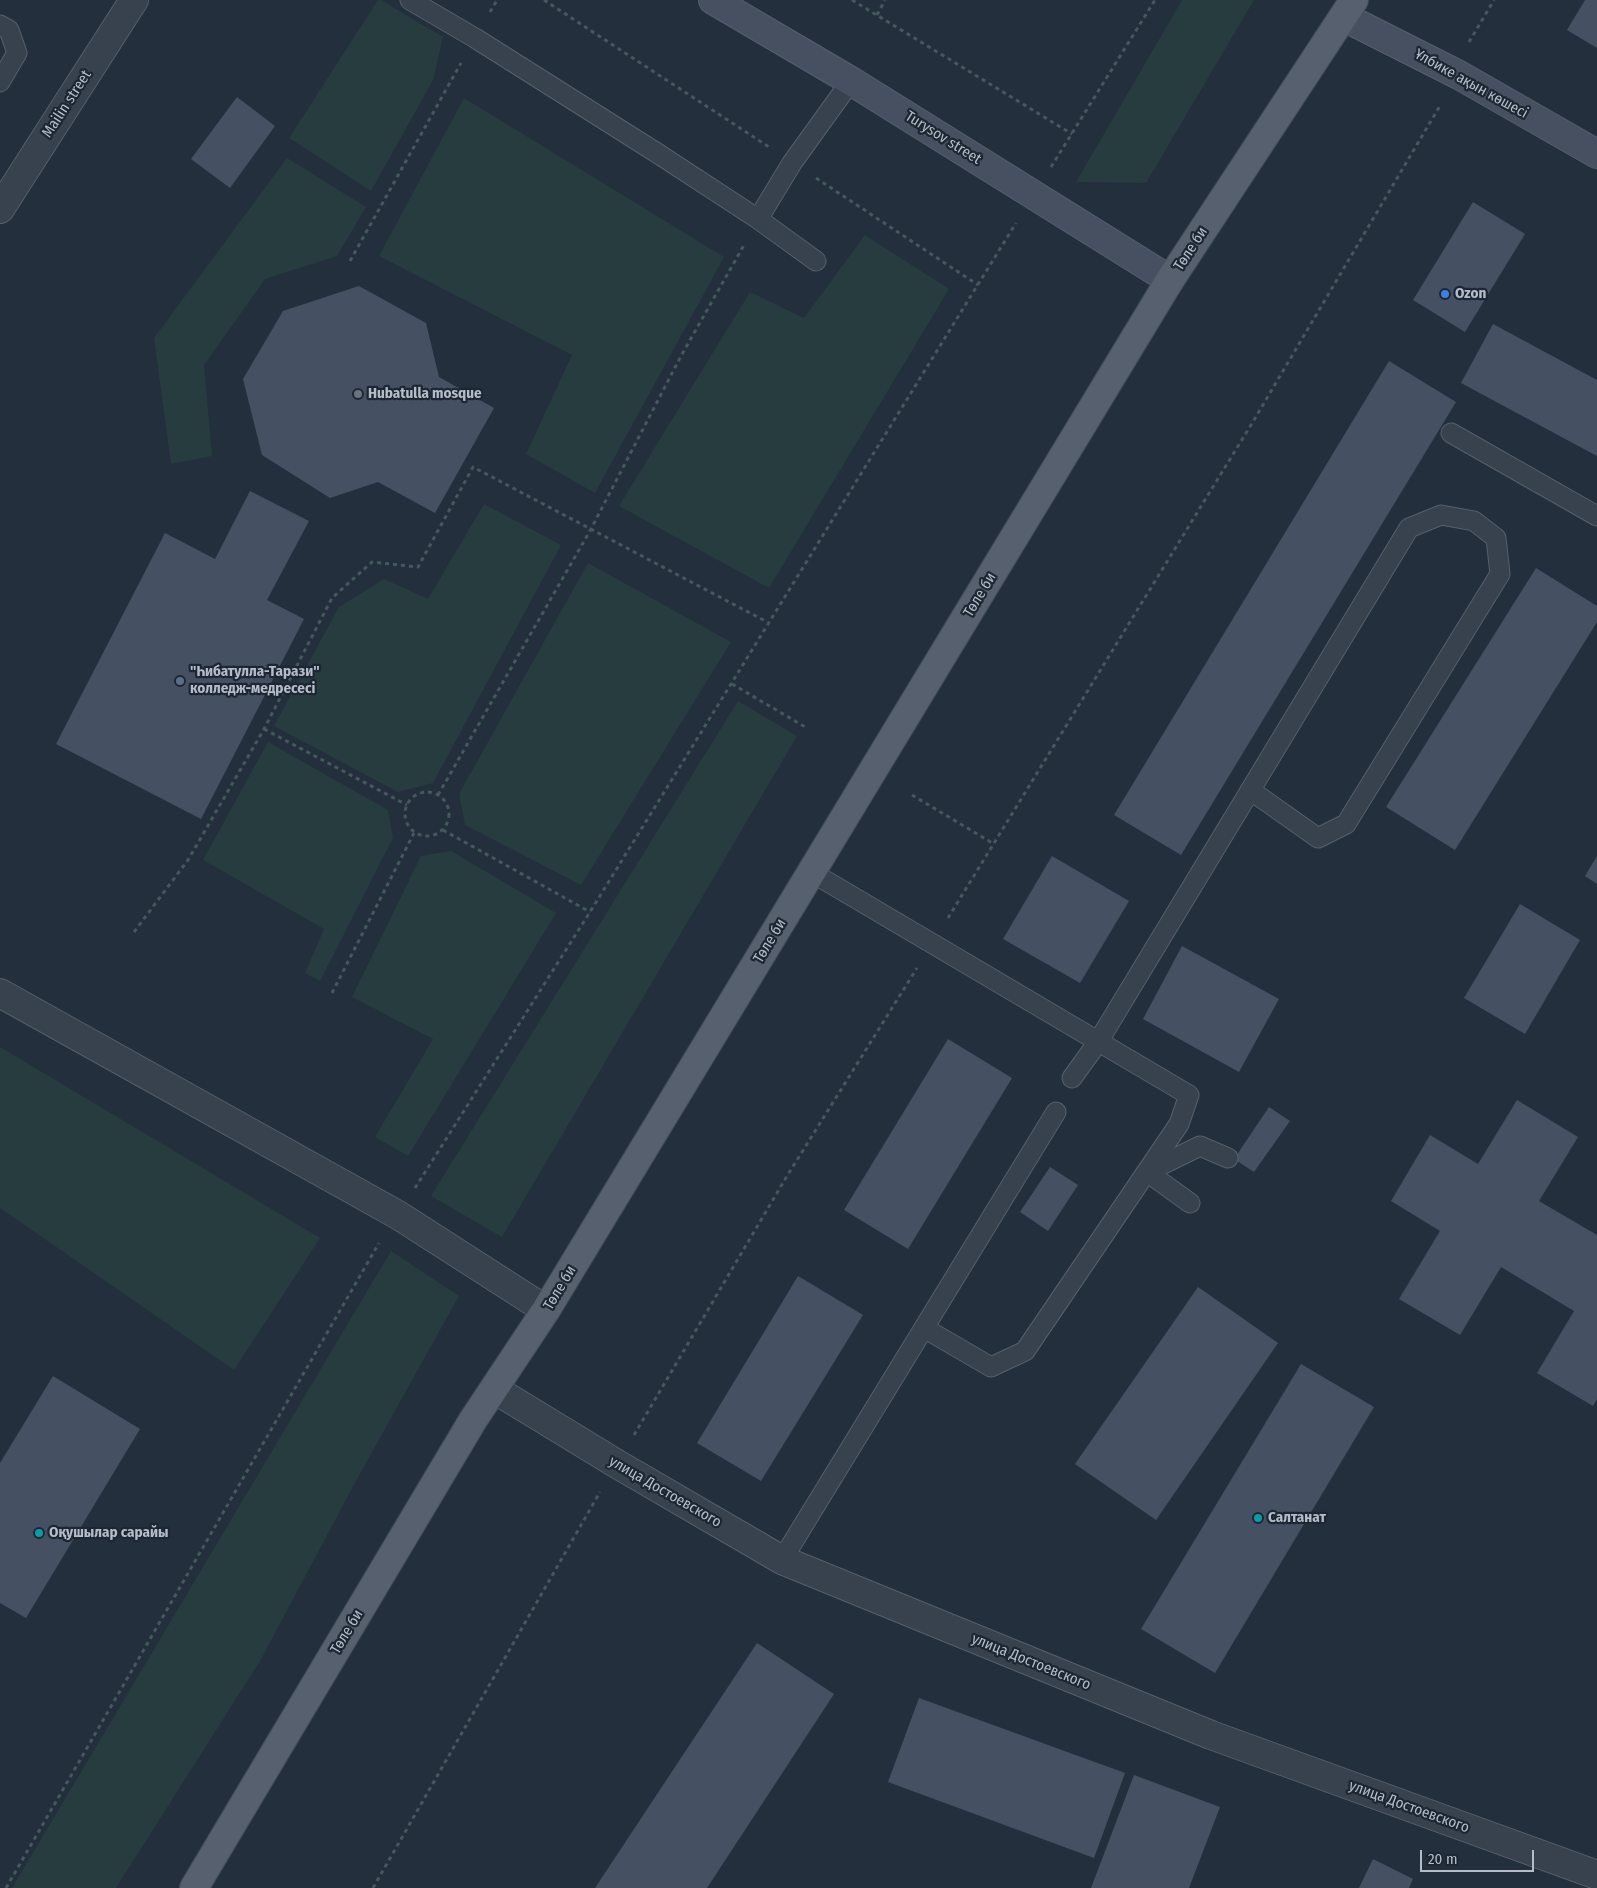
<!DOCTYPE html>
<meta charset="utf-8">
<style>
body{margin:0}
#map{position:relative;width:1597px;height:1888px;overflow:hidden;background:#242f3e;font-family:"Fira Sans Condensed",sans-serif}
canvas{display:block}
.scale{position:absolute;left:1420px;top:1850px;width:114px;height:22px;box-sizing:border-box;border:2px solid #b4bcc9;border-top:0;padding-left:6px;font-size:15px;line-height:18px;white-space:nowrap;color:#b4bcc9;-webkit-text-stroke:4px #1d2633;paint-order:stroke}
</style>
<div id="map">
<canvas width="1597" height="1888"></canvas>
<div class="scale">20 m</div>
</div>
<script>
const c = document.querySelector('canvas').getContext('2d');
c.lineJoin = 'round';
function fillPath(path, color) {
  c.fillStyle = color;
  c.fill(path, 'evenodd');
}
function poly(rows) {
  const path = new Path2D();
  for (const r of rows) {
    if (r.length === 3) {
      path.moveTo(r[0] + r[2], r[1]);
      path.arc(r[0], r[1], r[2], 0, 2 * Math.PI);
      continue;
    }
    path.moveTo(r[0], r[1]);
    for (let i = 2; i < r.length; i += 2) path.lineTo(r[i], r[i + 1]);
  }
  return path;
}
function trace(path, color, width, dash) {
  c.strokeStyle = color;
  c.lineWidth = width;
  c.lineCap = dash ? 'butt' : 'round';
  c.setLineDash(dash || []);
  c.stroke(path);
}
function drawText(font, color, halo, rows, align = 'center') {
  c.font = font + ' "Fira Sans Condensed",sans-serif';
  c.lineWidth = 4.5;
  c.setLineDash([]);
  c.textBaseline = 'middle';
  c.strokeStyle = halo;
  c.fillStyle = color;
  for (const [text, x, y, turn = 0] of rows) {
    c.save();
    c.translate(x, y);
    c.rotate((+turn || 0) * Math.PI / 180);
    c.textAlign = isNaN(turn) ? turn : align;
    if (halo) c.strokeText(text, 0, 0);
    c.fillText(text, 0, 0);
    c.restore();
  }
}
fillPath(poly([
 [378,0,381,0,443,37,433,80,371,191,289,138],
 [1182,0,1254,0,1146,183,1076,182],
 [464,98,724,257,595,493,526,454,572,355,379,256],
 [287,158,366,207,337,256,265,279,204,365,212,456,171,464,154,338],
 [865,235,949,289,769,588,619,506,750,292,804,318],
 [484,504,561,545,433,783,398,792,274,726,339,607,384,579,428,599],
 [588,563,731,642,581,885,465,825,459,794],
 [738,701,797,736,502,1237,431,1196],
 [268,742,388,810,393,838,320,981,305,973,324,929,203,860],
 [451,851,556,913,408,1156,375,1137,433,1039,352,997,421,856],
 [0,1047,320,1238,234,1370,0,1208],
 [391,1251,459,1296,357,1479,260,1661,116,1888,12,1888]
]), '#263c3f');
fillPath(poly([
 [1585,0,1597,0,1597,48,1567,30],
 [237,97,275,126,230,188,191,159],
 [1473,202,1525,234,1465,332,1413,300],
 [359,286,426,323,439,377,494,408,435,513,378,482,330,498,262,455,243,379,283,311],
 [1493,324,1597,380,1597,456,1461,383],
 [1389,361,1456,402,1181,855,1114,815],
 [250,491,309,521,267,600,304,619,201,819,56,744,165,533,215,559],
 [1536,568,1597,606,1597,622,1455,850,1386,807],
 [1052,856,1129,901,1080,983,1003,939],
 [1597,856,1597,884,1585,876],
 [1520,904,1580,940,1525,1034,1464,998],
 [1182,946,1279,999,1239,1072,1143,1019],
 [948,1039,1012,1078,908,1249,844,1210],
 [1517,1100,1578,1137,1539,1201,1597,1235,1597,1399,1593,1406,1537,1373,1574,1311,1501,1267,1460,1335,1399,1299,1440,1231,1391,1201,1430,1135,1478,1164],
 [1269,1107,1290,1121,1254,1172,1234,1159],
 [1050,1167,1078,1185,1048,1231,1020,1212],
 [798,1276,863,1315,761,1481,697,1443],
 [1198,1287,1278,1343,1156,1520,1075,1464],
 [1301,1364,1374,1407,1215,1673,1141,1629],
 [53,1376,140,1429,26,1618,0,1603,0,1463],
 [757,1643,834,1694,707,1888,595,1888],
 [919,1698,1125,1773,1094,1858,888,1782],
 [1134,1775,1220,1807,1189,1888,1091,1888],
 [1373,1859,1413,1879,1409,1888,1359,1888]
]), '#455162');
const service = poly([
 [410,0,475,38,657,153,758,219,816,261],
 [0,25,9,30,17,53,0,82],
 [758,219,792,163,851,81],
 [1451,433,1597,516],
 [811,872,1189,1095,1179,1124,1025,1351,991,1367,924,1328],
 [1072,1078,1098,1042,1409,528,1441,515,1474,521,1496,538,1500,574,1346,824,1318,838,1250,790],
 [1190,1203,1147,1172,1200,1146,1228,1158],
 [782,1560,1056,1112]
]);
const minor = poly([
 [0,209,134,0],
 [0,993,398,1215,546,1310],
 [494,1389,617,1464,782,1560,1211,1735,1597,1875]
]);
const secondary = poly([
 [713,0,851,81,1170,280],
 [1344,17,1459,75,1597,154]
]);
const primary = poly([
 [194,1888,473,1420,546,1310,1170,280,1354,0]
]);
trace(service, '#565f6c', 21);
trace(minor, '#565f6c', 30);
trace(secondary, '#565f6c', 30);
trace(primary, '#414a57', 30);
trace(poly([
 [544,0,769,147],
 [852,0,1072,134],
 [490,12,497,0],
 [877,15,885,0],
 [1469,42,1494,0],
 [1051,167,1155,0],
 [816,178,978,285],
 [350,261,461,63],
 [732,684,807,728],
 [264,729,407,805],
 [427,814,22],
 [438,795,591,529,681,356,744,245],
 [912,795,994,844],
 [443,830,590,912],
 [948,918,1251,425,1441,104],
 [134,932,188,860,264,729,332,598,372,562,418,567,473,467,769,623],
 [332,993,414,833],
 [415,1188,590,912,1016,223],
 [634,1435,787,1176,917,968],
 [6,1888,379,1243],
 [373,1888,600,1492]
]), '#44595c', 3, [4, 4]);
trace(service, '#38414e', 19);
trace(minor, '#38414e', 28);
trace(secondary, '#465061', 28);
trace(primary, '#56606e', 28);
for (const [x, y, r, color] of [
 [1445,294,5,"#3f7fe0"],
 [358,394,5,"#6b7280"],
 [180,681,5,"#5c6f8a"],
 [1258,1518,5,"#0f9aa8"],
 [39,1533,5,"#0f9aa8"]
]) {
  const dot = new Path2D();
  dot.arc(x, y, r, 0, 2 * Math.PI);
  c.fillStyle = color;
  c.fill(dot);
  trace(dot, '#1d2633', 2);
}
drawText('15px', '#b4bcc9', '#1d2633', [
 ["Ұлбике ақын көшесі",1471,84,29],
 ["Mailin street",67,104,-57],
 ["Turysov street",943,138,32],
 ["Төле би",1191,249,-57],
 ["Төле би",980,595,-59],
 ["Төле би",770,941,-59],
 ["Төле би",560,1288,-59],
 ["улица Достоевского",665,1492,30],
 ["Төле би",347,1632,-59],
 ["улица Достоевского",1031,1662,22],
 ["улица Достоевского",1409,1807,20]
]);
drawText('bold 15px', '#b4bcc9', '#1d2633', [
 ["Ozon",1455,294],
 ["Hubatulla mosque",368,394],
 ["\"Һибатулла-Тарази\"",190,672],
 ["колледж-медресесі",190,689],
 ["Салтанат",1268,1518],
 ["Оқушылар сарайы",49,1533]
], 'left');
</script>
